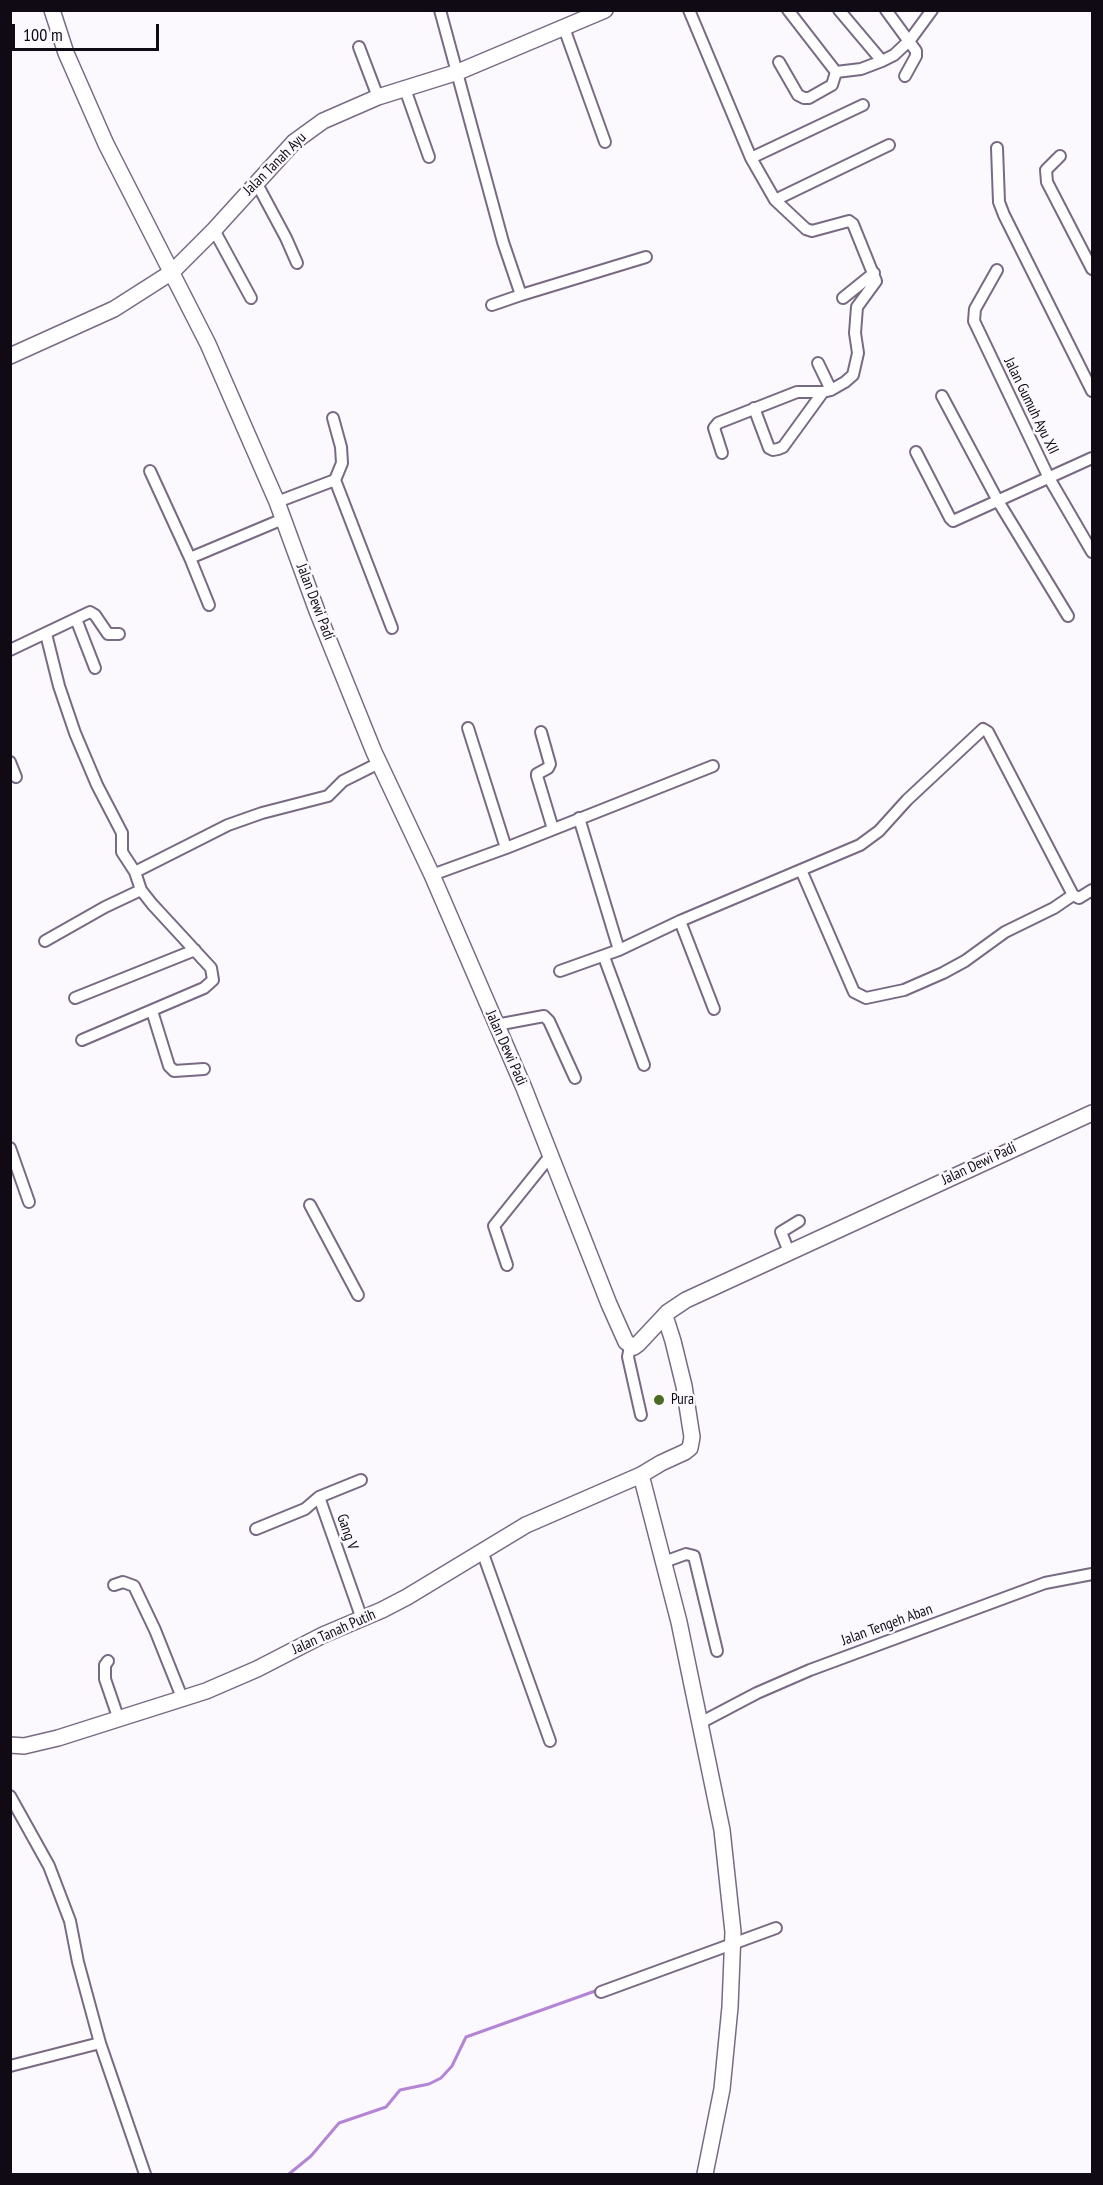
<!DOCTYPE html>
<style>
body{margin:0}
#map{position:relative;width:1103px;height:2185px;overflow:hidden;background:#fbf8fe;font-family:"PT Sans Narrow",sans-serif}
canvas{display:block}
.frame{position:absolute;inset:0;border:12px solid #100a14;pointer-events:none}
.scale{position:absolute;left:12px;top:24px;width:147px;height:27px;box-sizing:border-box;border:3px solid #100a14;border-top:0;padding-left:8px;font-size:18px;line-height:21px;white-space:nowrap;color:#100a14;-webkit-text-stroke:4px #fbf8fe;paint-order:stroke}
</style>
<div id="map">
<canvas width="1103" height="2185"></canvas>
<div class="frame"></div>
<div class="scale">100 m</div>
</div>
<script>
const c = document.querySelector('canvas').getContext('2d');
c.lineJoin = 'round';
function poly(rows) {
  const path = new Path2D();
  for (const r of rows) {
    path.moveTo(r[0], r[1]);
    for (let i = 2; i < r.length; i += 2) path.lineTo(r[i], r[i + 1]);
  }
  return path;
}
function trace(path, color, width, dash) {
  c.strokeStyle = color;
  c.lineWidth = width;
  c.lineCap = dash ? 'butt' : 'round';
  c.setLineDash(dash || []);
  c.stroke(path);
}
function drawText(font, color, halo, rows, align = 'center') {
  c.font = font + ' "PT Sans Narrow",sans-serif';
  c.lineWidth = 5;
  c.setLineDash([]);
  c.textBaseline = 'middle';
  c.strokeStyle = halo;
  c.fillStyle = color;
  for (const [text, x, y, turn = 0] of rows) {
    c.save();
    c.translate(x, y);
    c.rotate((+turn || 0) * Math.PI / 180);
    c.textAlign = isNaN(turn) ? turn : align;
    if (halo) c.strokeText(text, 0, 0);
    c.fillText(text, 0, 0);
    c.restore();
  }
}
trace(poly([
 [289,2174,311,2156,339,2123,386,2107,400,2090,429,2084,441,2078,452,2066,466,2037,598,1990]
]), '#b485d5', 3);
const street = poly([
 [440,10,503,242,521,295,646,257],
 [689,10,751,158,775,200,806,229,812,231,849,221,853,224,876,281,857,307,855,333,858,353,853,375,845,382,831,390,823,392,797,392,718,423,714,428,722,453],
 [788,10,836,72,861,69,882,61,894,55,910,40,932,10],
 [839,10,882,61],
 [886,10,916,51,916,56,905,76],
 [564,28,605,142],
 [359,47,378,97],
 [779,62,798,95,804,98,809,98,832,85,836,72],
 [405,89,429,157],
 [997,148,999,202,1004,215,1092,391],
 [1060,156,1046,170,1047,182,1092,269],
 [751,158,863,105],
 [256,182,286,238,297,263],
 [775,200,889,145],
 [214,230,251,298],
 [997,270,975,309,974,321,1049,478,1092,552],
 [843,298,874,273],
 [492,305,521,295],
 [818,363,831,390],
 [942,396,998,501,1068,616],
 [754,408,769,448,773,450,778,449,783,447,823,392],
 [333,418,341,447,342,463,335,480],
 [916,452,950,518,953,521,1092,458],
 [150,471,190,558],
 [277,502,335,480,392,628],
 [209,605,190,558,283,519],
 [76,619,95,668],
 [46,634,59,686,75,733,97,785,122,833,122,852,135,872],
 [10,650,90,612,95,615,108,634,119,634],
 [468,728,506,848],
 [541,732,550,764,548,768,537,774,537,776,553,829],
 [10,762,16,777],
 [579,818,619,950,680,921,860,845,879,831,907,800,983,729,988,732,1073,895],
 [801,870,854,992,866,998,904,990,943,973,965,961,1005,932,1054,908,1073,895,1079,898,1092,890],
 [432,875,506,848,713,766],
 [680,921,714,1009],
 [45,941,105,907,141,890],
 [604,957,644,1065],
 [560,971,619,950],
 [75,998,195,950],
 [152,1011,169,1066,174,1071,204,1069],
 [496,1025,544,1016,549,1021,575,1078],
 [82,1040,204,988,213,980,211,968,152,904,141,890,135,872,228,825,262,813,328,796,343,781,379,763],
 [10,1148,29,1202],
 [310,1205,358,1295],
 [789,1252,781,1232,799,1221],
 [507,1265,494,1226,551,1155],
 [630,1346,628,1357,641,1415],
 [361,1480,319,1497,362,1619],
 [256,1529,305,1509,319,1497],
 [482,1551,550,1741],
 [664,1562,686,1554,694,1556,717,1651],
 [114,1585,123,1582,134,1586,155,1630,183,1700],
 [108,1661,105,1665,105,1679,119,1720],
 [700,1723,757,1693,810,1670,1045,1583,1092,1574],
 [10,1796,49,1866,70,1921,78,1962,100,2043,10,2066],
 [601,1992,776,1928],
 [100,2043,145,2174]
]);
const secondary = poly([
 [52,10,66,53,106,144,208,344,277,502,317,611,374,752,432,875,524,1088,609,1304,626,1342,634,1347,638,1344,668,1312,686,1300,1092,1113],
 [10,356,114,309,172,272,214,230,294,142,323,121,378,97,458,72,605,10],
 [641,1475,679,1622,722,1830,733,1932,730,2007,722,2089,705,2174],
 [10,1745,24,1746,58,1738,206,1691,257,1669,323,1635,382,1610,407,1597,526,1525,641,1475,661,1463,685,1452,690,1448,692,1437,684,1386,673,1341,665,1316]
]);
trace(street, '#796a84', 14);
trace(secondary, '#796a84', 18);
trace(street, '#fff', 10);
trace(secondary, '#fff', 15);
for (const [x, y, r, color] of [
 [659,1400,6,"#4a6c23"]
]) {
  const dot = new Path2D();
  dot.arc(x, y, r, 0, 2 * Math.PI);
  c.fillStyle = color;
  c.fill(dot);
  trace(dot, '#fbf8fe', 2);
}
drawText('15px', '#100a14', '#fbf8fe', [
 ["Jalan Tanah Ayu",275,164,-45],
 ["Jalan Gumuh Ayu XII",1031,406,64],
 ["Jalan Dewi Padi",315,602,69],
 ["Jalan Dewi Padi",506,1048,66],
 ["Jalan Dewi Padi",979,1164,-25],
 ["Gang V",347,1532,71],
 ["Jalan Tengeh Aban",887,1625,-20],
 ["Jalan Tanah Putih",334,1632,-24]
]);
drawText('15px', '#100a14', '#fbf8fe', [
 ["Pura",671,1400]
], 'left');
</script>
